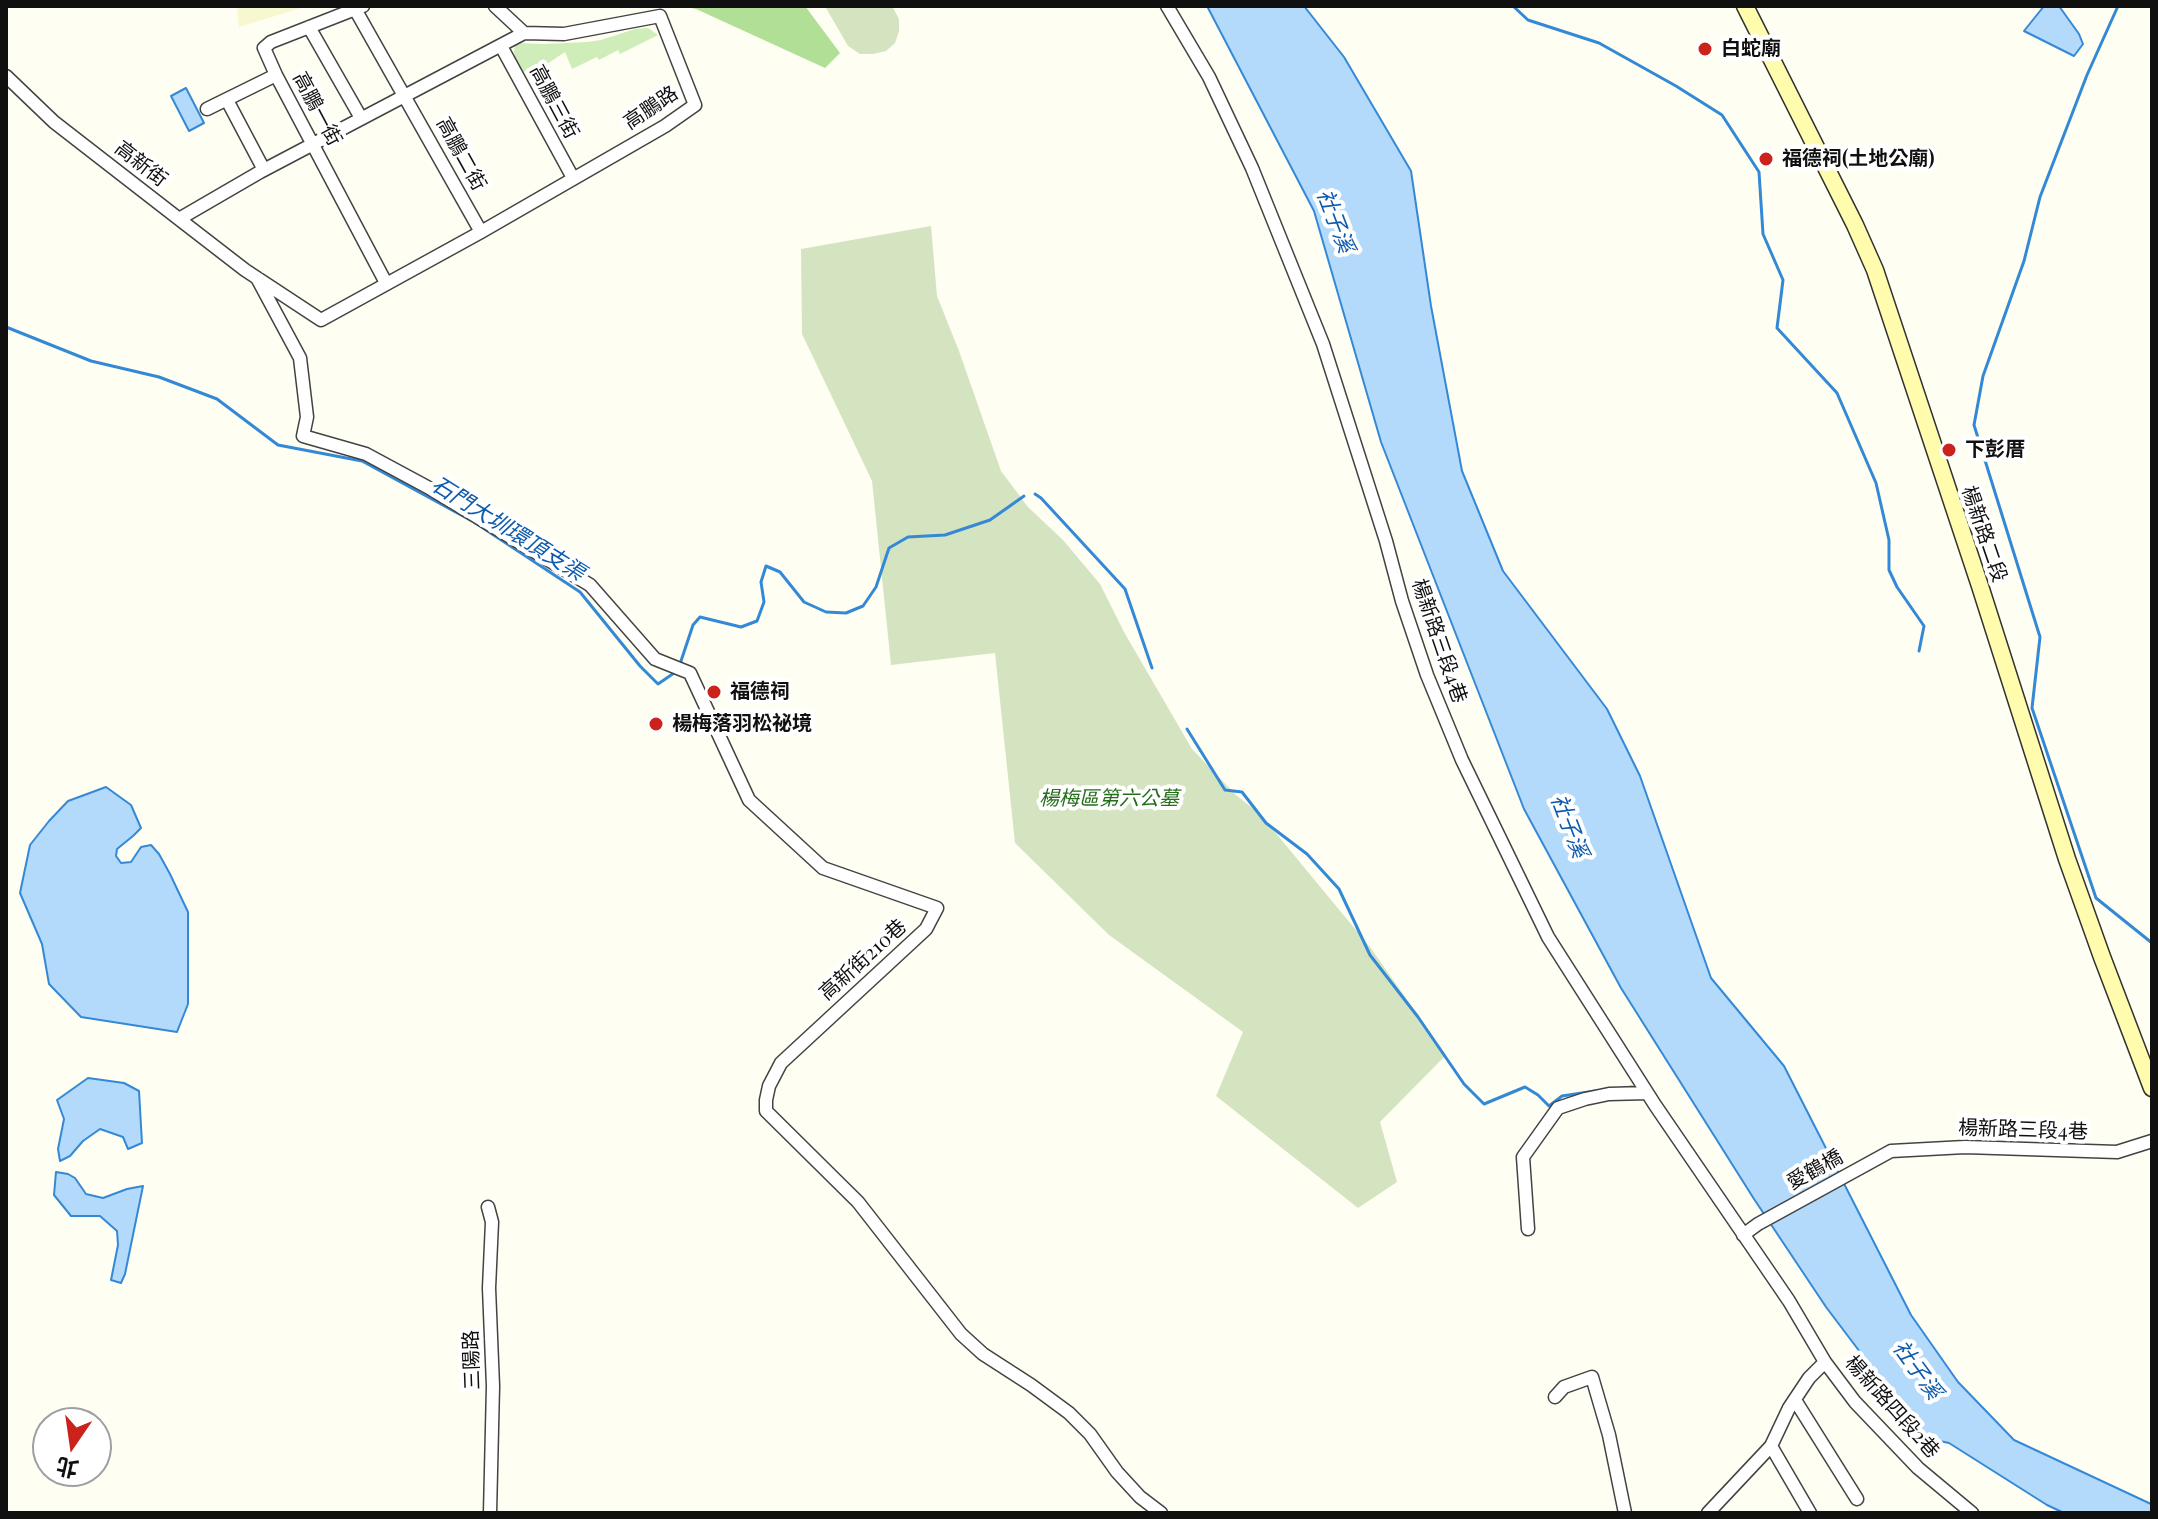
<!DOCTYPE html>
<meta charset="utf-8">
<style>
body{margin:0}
#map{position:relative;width:2158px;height:1519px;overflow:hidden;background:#fffef2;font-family:"Playfair Display","Noto Sans TC",serif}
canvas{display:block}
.frame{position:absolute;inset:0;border:8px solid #101010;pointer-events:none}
.north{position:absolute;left:32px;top:1407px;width:80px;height:80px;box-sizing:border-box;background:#fff;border:2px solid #9f9f9f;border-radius:50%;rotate:193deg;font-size:22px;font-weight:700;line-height:32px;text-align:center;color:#101010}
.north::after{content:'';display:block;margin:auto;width:28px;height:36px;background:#cb221c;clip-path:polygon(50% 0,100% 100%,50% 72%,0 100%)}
</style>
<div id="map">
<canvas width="2158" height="1519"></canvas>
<div class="frame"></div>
<div class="north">北</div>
</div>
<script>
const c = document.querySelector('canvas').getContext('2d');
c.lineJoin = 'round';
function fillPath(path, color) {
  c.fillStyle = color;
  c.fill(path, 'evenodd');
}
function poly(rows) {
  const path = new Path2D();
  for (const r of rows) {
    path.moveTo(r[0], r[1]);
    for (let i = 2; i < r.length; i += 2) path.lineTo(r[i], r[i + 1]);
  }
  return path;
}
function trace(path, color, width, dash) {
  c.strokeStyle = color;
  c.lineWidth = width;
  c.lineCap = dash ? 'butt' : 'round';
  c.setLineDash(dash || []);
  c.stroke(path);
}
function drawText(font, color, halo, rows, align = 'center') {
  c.font = font + ' "Playfair Display","Noto Sans TC",serif';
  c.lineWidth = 8;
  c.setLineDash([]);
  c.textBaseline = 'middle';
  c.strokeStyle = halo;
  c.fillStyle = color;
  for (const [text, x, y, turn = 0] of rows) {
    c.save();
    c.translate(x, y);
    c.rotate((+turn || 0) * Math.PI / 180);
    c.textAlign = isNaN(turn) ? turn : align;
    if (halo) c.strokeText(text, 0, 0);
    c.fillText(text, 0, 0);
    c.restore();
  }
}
fillPath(poly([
 [237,6,308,6,239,27]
]), '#f8f8d0');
fillPath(poly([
 [648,28,658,35,620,54,618,50,599,60,597,57,572,69,565,52,541,68,523,72,516,62,514,52,515,43,545,44,587,42,601,40,635,29]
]), '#cfedb8');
fillPath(poly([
 [683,6,805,6,840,53,825,68,696,9]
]), '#b1df96');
fillPath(poly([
 [827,6,892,6,899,19,899,31,895,43,886,51,873,54,860,54,848,46,826,8],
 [931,226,937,296,959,351,1001,471,1028,507,1063,540,1100,584,1124,632,1192,749,1236,795,1260,814,1370,947,1446,1055,1380,1122,1397,1182,1358,1208,1216,1096,1243,1032,1109,935,1015,843,995,653,891,665,872,481,802,334,801,249]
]), '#d5e4c0');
const water = poly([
 [1207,6,1304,6,1344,57,1411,171,1431,306,1462,471,1503,571,1607,709,1640,776,1711,978,1784,1066,1911,1315,1958,1382,2014,1440,2151,1504,2152,1513,2064,1513,2047,1505,1949,1443,1925,1438,1826,1307,1754,1199,1621,988,1524,809,1381,442,1314,211,1207,6],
 [2044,6,2059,6,2079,34,2083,44,2074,56,2024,31,2044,6],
 [186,88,204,123,189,131,171,96,186,88],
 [106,787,131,805,141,828,133,836,117,849,116,856,121,863,131,862,141,847,151,845,159,854,170,874,188,912,188,1004,177,1032,81,1017,49,984,42,944,20,893,30,845,49,821,68,801,106,787],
 [88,1078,124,1083,139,1091,142,1143,128,1149,123,1137,100,1129,83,1141,70,1156,60,1161,58,1149,64,1119,57,1100,88,1078],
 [56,1172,68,1174,75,1178,86,1194,103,1198,127,1189,143,1186,125,1274,121,1283,111,1280,118,1245,117,1231,100,1216,71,1216,54,1195,56,1172]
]);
fillPath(water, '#b3dafb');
trace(water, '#3489d7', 2);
trace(poly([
 [1513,6,1528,20,1599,43,1676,86,1722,115,1759,172,1763,234,1783,280,1777,328,1837,393,1876,483,1889,540,1889,570,1897,587,1924,626,1919,651],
 [2118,6,2087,75,2040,197,2024,261,1983,376,1974,425,2040,637,2032,708,2096,898,2152,943],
 [6,327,91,361,159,377,217,399,278,445,362,461,474,522,580,592,640,666,658,684,677,671],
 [1035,494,1041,498,1125,589,1152,668],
 [680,664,693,625,700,617,741,627,757,621,764,602,761,582,766,566,780,572,804,602,826,612,846,613,863,606,876,587,889,548,908,537,945,535,990,520,1024,496],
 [1187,729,1225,790,1242,792,1266,823,1307,854,1339,889,1370,955,1418,1017,1464,1084,1484,1104,1525,1087,1538,1095,1549,1106,1562,1096,1595,1091],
 [1622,1088,1632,1087]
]), '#3489d7', 3);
const minor = poly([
 [363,6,271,42,264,48,276,75,386,283],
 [495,6,524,33],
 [1167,6,1209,77,1252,168,1323,344,1386,541,1402,601,1427,675,1462,760,1548,937,1655,1105,1789,1301,1825,1362,1855,1402,1918,1468,1972,1513],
 [355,9,481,232],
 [309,27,361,118],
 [501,46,573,178],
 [6,76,54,122,179,219,245,270,321,320,481,232,665,126,695,105,660,16,564,34,524,33,260,172,179,219],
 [227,100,264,170],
 [207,109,276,75],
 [257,278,300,358,307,417,303,436,366,454,431,489,590,585,655,659,690,673,749,800,823,868,937,908,926,929,781,1063,769,1086,766,1100,766,1111,858,1202,961,1334,983,1354,1031,1385,1069,1413,1090,1434,1117,1472,1140,1497,1161,1513],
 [488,1207,492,1222,489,1288,493,1386,490,1513],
 [1528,1229,1523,1157,1558,1108,1585,1099,1609,1094,1647,1093],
 [1743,1235,1758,1224,1891,1151,1965,1147,2117,1152,2152,1141],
 [1555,1397,1564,1387,1592,1377,1609,1435,1625,1513],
 [1795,1400,1857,1499],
 [1771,1446,1810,1513],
 [1708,1513,1771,1446,1789,1408,1809,1378,1825,1362]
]);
const secondary = poly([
 [1745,6,1855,225,1875,270,1980,586,2067,859,2102,957,2152,1088]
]);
trace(minor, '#434343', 15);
trace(secondary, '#323232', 19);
trace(minor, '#fff', 12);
trace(secondary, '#fffdad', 16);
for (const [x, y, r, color] of [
 [1705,49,8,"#cb221c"],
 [1766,159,8,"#cb221c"],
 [1949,450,8,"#cb221c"],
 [714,692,8,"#cb221c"],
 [656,724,8,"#cb221c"]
]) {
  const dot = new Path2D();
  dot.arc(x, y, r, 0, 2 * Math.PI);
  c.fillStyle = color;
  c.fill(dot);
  trace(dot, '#fff', 3);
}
drawText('bold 20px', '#101010', '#fff', [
 ["白蛇廟",1721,49],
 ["福德祠(土地公廟)",1782,159],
 ["下彭厝",1965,450],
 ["福德祠",730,692],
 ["楊梅落羽松祕境",672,724]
], 'left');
drawText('20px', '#101010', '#fff', [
 ["高鵬三街",554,102,62],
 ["高鵬路",651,108,-34],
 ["高鵬一街",317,109,62],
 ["高鵬二街",461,154,61],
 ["高新街",141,164,38],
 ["楊新路二段",1984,534,71],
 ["楊新路三段4巷",1439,641,71],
 ["高新街210巷",863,960,-42],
 ["楊新路三段4巷",2023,1130,2],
 ["愛鶴橋",1815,1170,-29],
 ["三陽路",472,1360,-92],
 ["楊新路四段2巷",1892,1407,48]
]);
drawText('italic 20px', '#246d1a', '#fff', [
 ["楊梅區第六公墓",1109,799]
]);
drawText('italic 22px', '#0e5aac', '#fff', [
 ["社子溪",1335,221,69],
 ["石門大圳環頂支渠",508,529,32],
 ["社子溪",1569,826,69],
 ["社子溪",1917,1370,54]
]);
</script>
